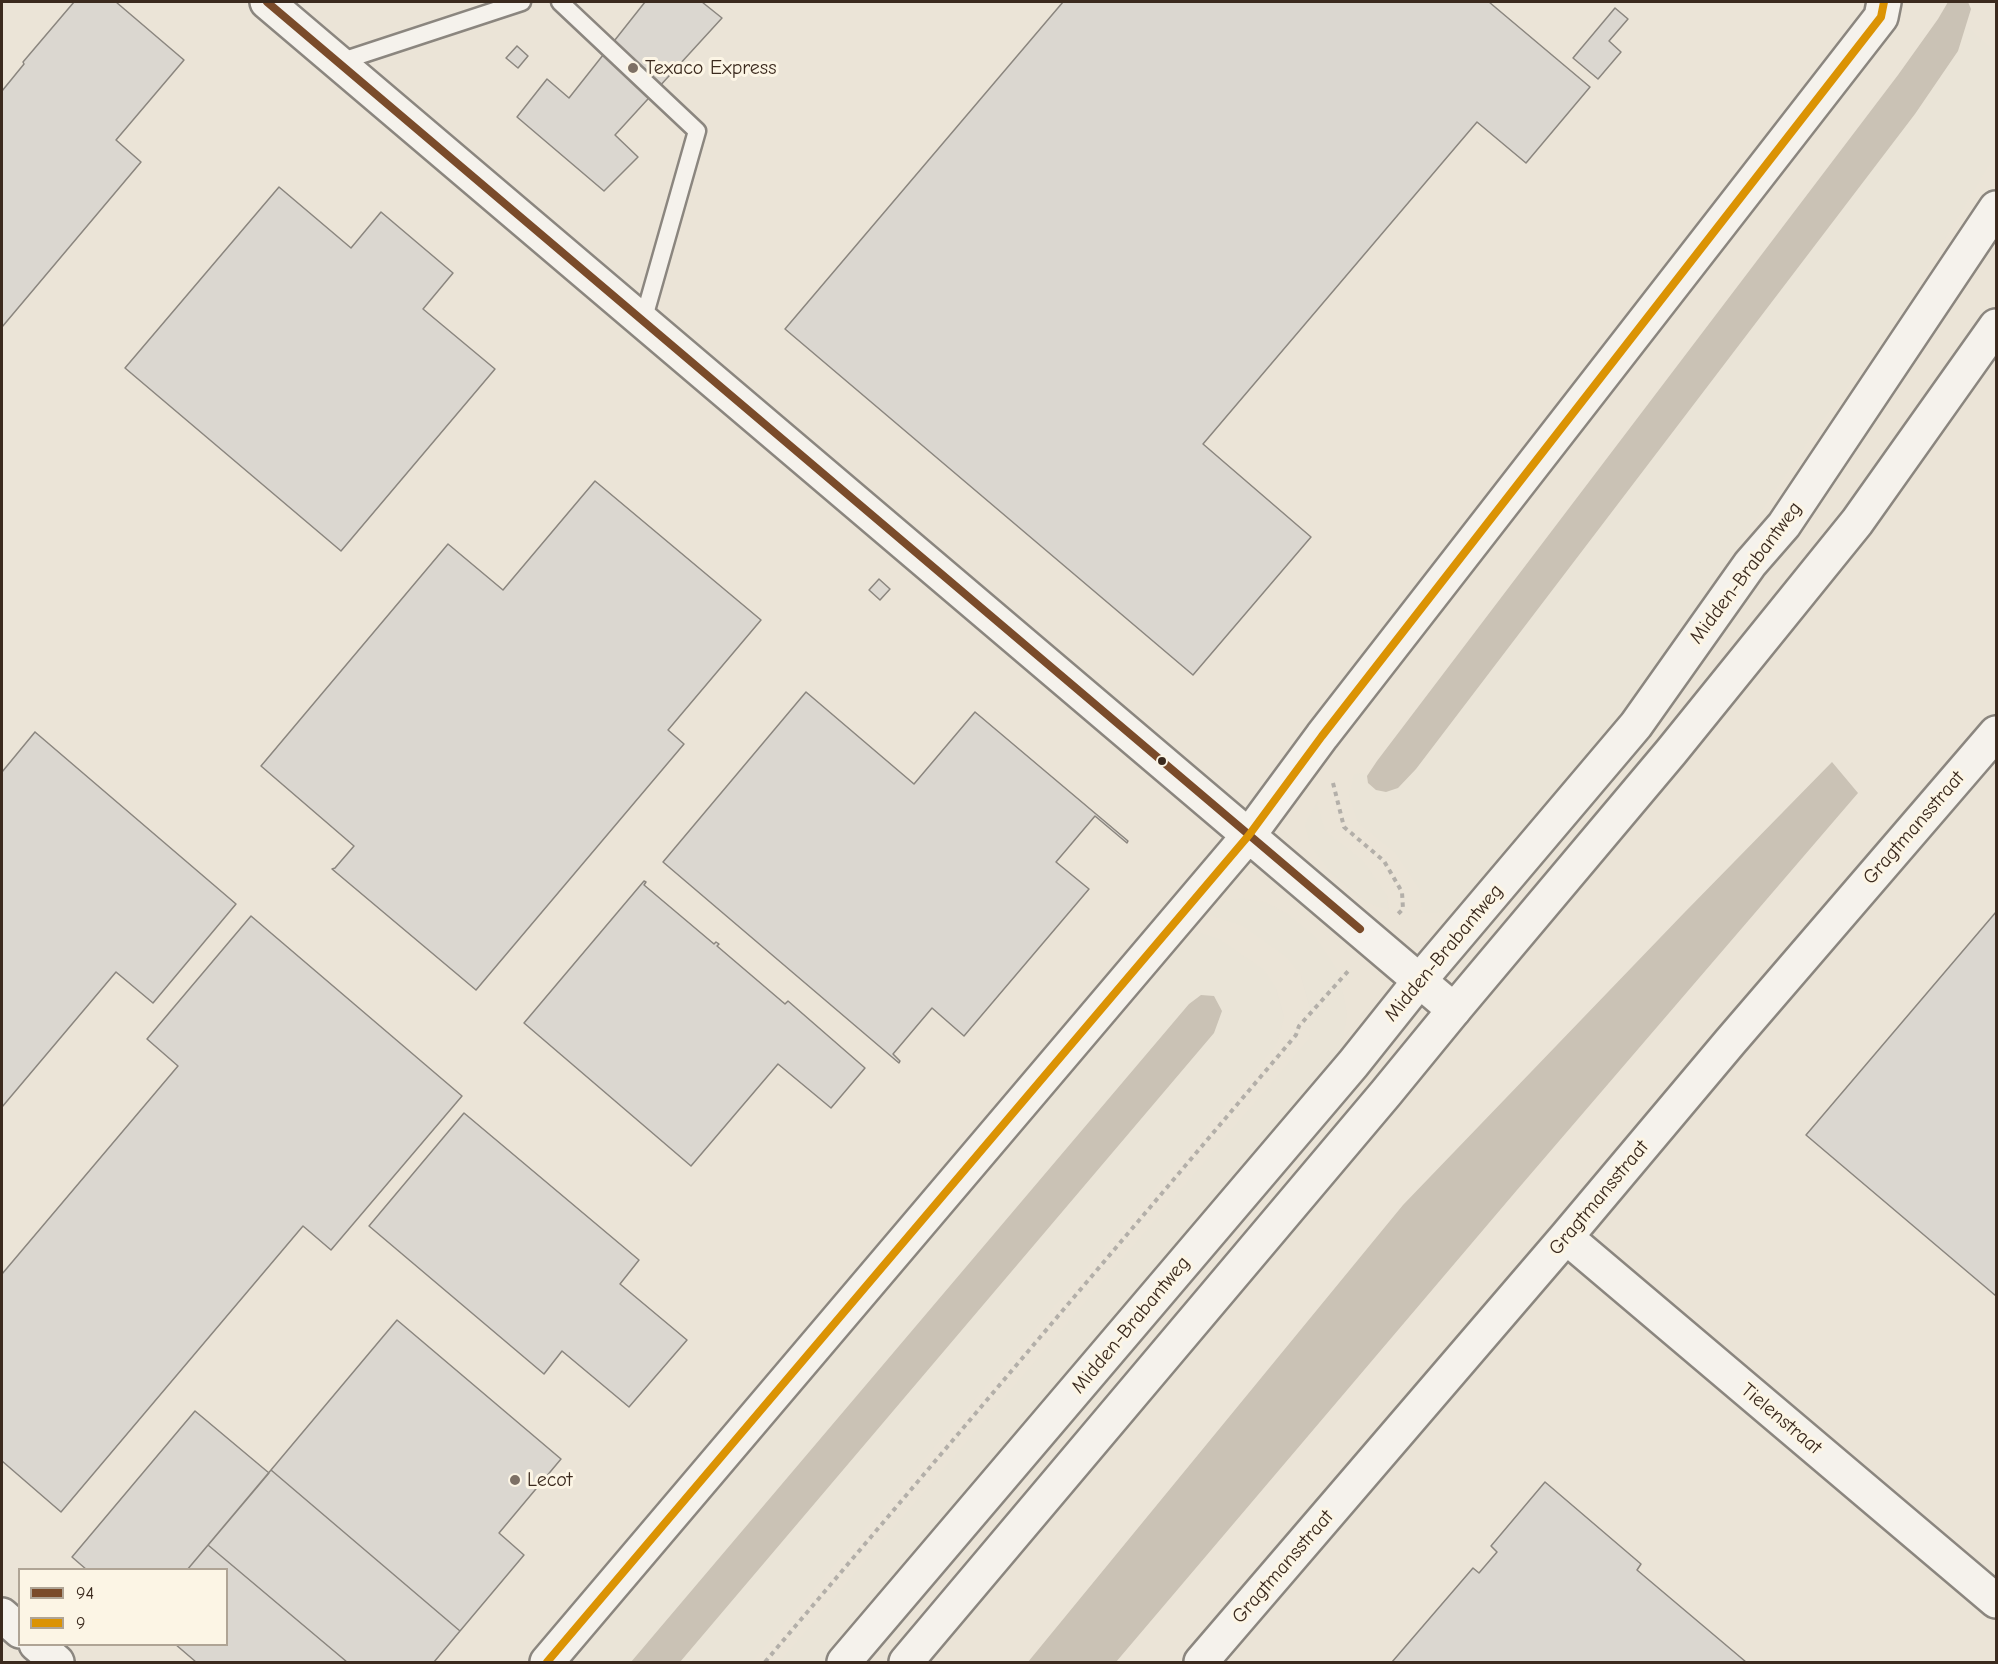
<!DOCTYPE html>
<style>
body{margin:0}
#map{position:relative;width:1998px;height:1664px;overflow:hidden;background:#f7f3ea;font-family:"Comic Neue",sans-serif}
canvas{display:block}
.frame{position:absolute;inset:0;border:3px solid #3b2a1e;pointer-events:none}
.legend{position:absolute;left:18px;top:1568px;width:210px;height:78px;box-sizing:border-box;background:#fcf5e5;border:2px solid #afa495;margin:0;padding:8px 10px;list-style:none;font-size:18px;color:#3b2a1e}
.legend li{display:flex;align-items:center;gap:12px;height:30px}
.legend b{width:30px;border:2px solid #afa495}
</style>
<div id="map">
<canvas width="1998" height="1664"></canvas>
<div class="frame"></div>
<ul class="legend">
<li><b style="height:8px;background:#7a4b2a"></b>94</li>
<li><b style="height:8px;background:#db9304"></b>9</li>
</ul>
</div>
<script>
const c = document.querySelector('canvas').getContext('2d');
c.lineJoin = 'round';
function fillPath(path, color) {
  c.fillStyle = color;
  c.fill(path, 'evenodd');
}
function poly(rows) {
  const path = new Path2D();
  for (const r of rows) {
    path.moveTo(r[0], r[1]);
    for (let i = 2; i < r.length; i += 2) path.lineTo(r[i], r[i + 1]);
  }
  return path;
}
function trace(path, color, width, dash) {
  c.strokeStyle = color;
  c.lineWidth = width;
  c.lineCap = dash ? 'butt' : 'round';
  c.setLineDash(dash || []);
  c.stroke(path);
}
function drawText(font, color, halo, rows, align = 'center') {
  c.font = font + ' "Comic Neue",sans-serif';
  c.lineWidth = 6;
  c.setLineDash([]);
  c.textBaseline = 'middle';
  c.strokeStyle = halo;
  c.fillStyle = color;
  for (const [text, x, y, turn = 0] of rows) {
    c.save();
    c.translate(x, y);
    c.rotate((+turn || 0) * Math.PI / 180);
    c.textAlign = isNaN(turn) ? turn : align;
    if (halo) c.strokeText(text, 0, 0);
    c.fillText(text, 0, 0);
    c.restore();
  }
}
fillPath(poly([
 [2,2,1996,2,1996,1662,2,1662],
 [20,1570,226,1570,226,1644,20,1644]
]), '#ebe4d7');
fillPath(poly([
 [1966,26,1996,53,1996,153,1897,319,1820,423,1663,657,1576,777,1472,899,1437,913,1423,913,1419,888,1395,852,1358,823,1349,796,1354,774,1369,773,1367,776,1398,788,1416,769,1915,114,1958,51],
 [1318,801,1317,804,1325,831,1363,861,1387,896,1389,910,1367,903,1332,874,1311,846,1305,824],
 [1241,898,1265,902,1286,913,1315,937,1339,973,1347,1015,1341,1049,1326,1074,828,1662,780,1662,1310,1038,1309,1004,1301,976,1288,958,1243,926,1209,915,1222,902],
 [1195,931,1219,939,1264,970,1276,989,1284,1017,1277,1044,751,1662,680,1662,1214,1033,1222,1011,1201,995,1189,1004,631,1662,575,1662]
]), '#eae4d7');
fillPath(poly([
 [1948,2,1968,2,1971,9,1958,51,1915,114,1416,769,1398,788,1386,792,1376,790,1368,783,1367,776,1377,761,1898,75,1938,19],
 [1832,762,1858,793,1517,1190,1116,1662,1028,1662,1403,1205,1684,913],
 [1201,995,1214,996,1222,1011,1214,1033,680,1662,631,1662,1189,1004]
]), '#cac2b5');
const building = poly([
 [74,2,116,2,184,60,116,140,141,162,2,327,2,91,24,64,23,62,74,2],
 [645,2,702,2,722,18,615,135,638,157,604,191,517,117,547,79,569,98,645,2],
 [1063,2,1489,2,1590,87,1526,163,1477,122,1203,444,1311,537,1193,675,785,329,1063,2],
 [1615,8,1628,19,1609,41,1621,52,1598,79,1573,58,1615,8],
 [517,46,528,56,518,68,506,58,517,46],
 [279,187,351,248,381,212,453,273,423,309,495,369,341,551,125,368,279,187],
 [595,481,761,620,668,730,684,744,476,990,332,869,335,868,354,846,261,766,448,544,503,590,595,481],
 [879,579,890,589,880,600,869,590,879,579],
 [806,692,914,784,975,712,1128,841,1127,843,1095,816,1056,862,1089,889,964,1036,932,1008,893,1054,900,1061,899,1063,663,862,806,692],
 [35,732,236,904,153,1003,116,972,2,1107,2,772,35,732],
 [644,881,646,882,644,885,714,944,716,942,719,944,717,946,785,1004,788,1001,865,1068,831,1108,778,1064,691,1166,524,1023,644,881],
 [1996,912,1996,1296,1806,1135,1996,912],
 [251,916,462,1096,331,1250,303,1226,61,1512,2,1461,2,1274,178,1066,147,1039,251,916],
 [464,1113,639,1260,620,1284,687,1340,629,1407,562,1351,544,1374,369,1226,464,1113],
 [397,1320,561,1459,499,1533,524,1555,460,1631,271,1470,397,1320],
 [195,1411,269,1473,187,1570,87,1570,72,1557,195,1411],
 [271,1470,460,1631,434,1662,347,1662,208,1545,271,1470],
 [1545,1482,1641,1564,1637,1570,1746,1662,1392,1662,1473,1568,1479,1573,1497,1552,1491,1546,1545,1482],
 [208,1545,347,1662,196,1662,175,1644,226,1644,226,1570,187,1570,208,1545]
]);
fillPath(building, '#dbd7d0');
trace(building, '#8b867f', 1.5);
const lane = poly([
 [560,2,697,131,643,321],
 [339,62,522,2]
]);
const street = poly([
 [267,2,1454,1010],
 [1566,1237,1996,1601],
 [2,1615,20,1631],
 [36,1644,57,1662],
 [547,1662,1249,835,1322,736,1881,17,1884,2],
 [1201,1662,1566,1237,1730,1042,1996,733]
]);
const secondary = poly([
 [844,1662,1353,1064,1420,980,1636,725,1750,564,1784,525,1996,208],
 [906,1662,1386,1093,1454,1010,1671,752,1857,522,1996,326]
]);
trace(lane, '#8b867f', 21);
trace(street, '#8b867f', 38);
trace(secondary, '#8b867f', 38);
trace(poly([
 [1333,783,1344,827,1384,861,1402,892,1403,909,1398,914],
 [765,1662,1296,1035,1299,1026,1350,969]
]), '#b3afa9', 4, [4.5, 4.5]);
trace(lane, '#f5f2ec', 16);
trace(street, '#f5f2ec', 33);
trace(secondary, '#f5f2ec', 33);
trace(poly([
 [267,2,1360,929]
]), '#7a4b2a', 8);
trace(poly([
 [547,1662,1249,835,1322,736,1881,17,1884,2]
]), '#db9304', 8);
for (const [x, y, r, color] of [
 [633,68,6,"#7d7065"],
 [1162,761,5,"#3b2a1e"],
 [515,1480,6,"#7d7065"]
]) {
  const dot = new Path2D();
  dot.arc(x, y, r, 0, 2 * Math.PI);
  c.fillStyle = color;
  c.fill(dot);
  trace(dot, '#fcf5e5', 2);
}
drawText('20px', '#3b2a1e', '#fcf5e5', [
 ["Texaco Express",645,68],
 ["Lecot",527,1480]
], 'left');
drawText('20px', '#3b2a1e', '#fcf5e5', [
 ["Midden-Brabantweg",1746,573,-53],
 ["Gragtmansstraat",1914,828,-49],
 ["Midden-Brabantweg",1444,953,-50],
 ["Gragtmansstraat",1599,1198,-50],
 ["Midden-Brabantweg",1131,1325,-50],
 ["Tielenstraat",1781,1419,40],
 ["Gragtmansstraat",1283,1567,-49]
]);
</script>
